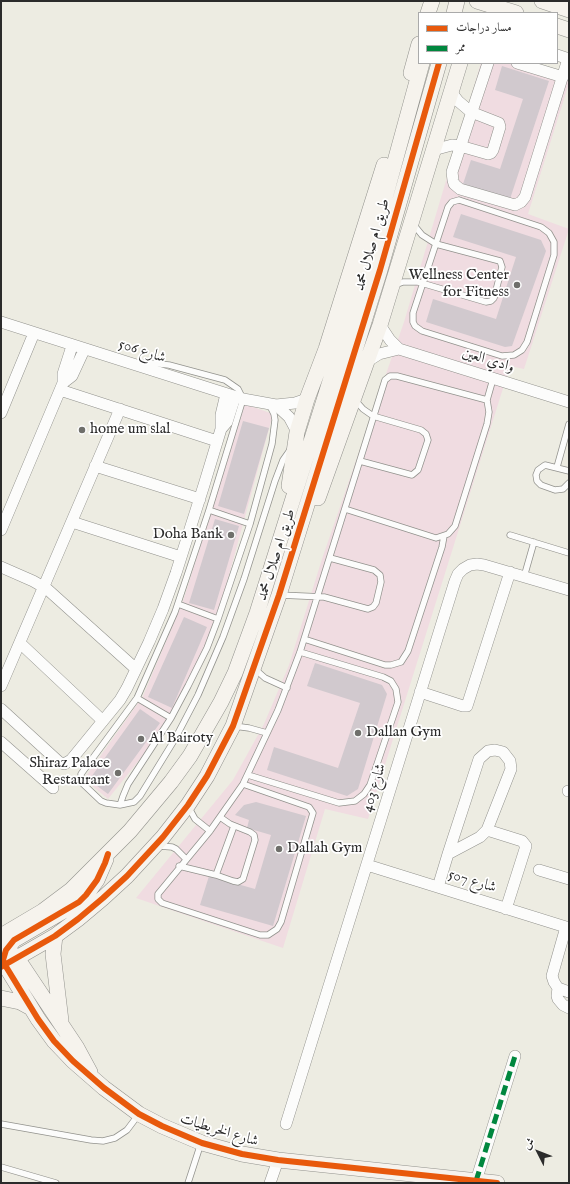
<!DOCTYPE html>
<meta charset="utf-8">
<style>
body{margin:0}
#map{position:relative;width:570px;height:1184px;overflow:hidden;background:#edece2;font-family:"IM FELL English",Amiri,serif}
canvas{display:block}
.frame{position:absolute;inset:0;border:2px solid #2b2b2b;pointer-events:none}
.legend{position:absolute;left:418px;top:12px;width:140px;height:52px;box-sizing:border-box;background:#fff;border:1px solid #aaa;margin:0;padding:5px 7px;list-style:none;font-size:12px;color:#2b2b2b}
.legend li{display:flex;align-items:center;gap:8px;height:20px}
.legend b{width:20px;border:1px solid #aaa}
.north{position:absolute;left:518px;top:1132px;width:40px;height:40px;-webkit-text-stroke:3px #fff;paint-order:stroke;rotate:312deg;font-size:11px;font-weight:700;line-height:16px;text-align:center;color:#2b2b2b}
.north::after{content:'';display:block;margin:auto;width:14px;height:18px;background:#2b2b2b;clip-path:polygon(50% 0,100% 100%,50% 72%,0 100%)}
</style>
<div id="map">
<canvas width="570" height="1184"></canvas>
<div class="frame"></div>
<ul class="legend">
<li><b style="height:5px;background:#e8590c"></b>مسار دراجات</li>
<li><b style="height:5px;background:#00873e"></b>ممر</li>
</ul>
<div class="north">ش</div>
</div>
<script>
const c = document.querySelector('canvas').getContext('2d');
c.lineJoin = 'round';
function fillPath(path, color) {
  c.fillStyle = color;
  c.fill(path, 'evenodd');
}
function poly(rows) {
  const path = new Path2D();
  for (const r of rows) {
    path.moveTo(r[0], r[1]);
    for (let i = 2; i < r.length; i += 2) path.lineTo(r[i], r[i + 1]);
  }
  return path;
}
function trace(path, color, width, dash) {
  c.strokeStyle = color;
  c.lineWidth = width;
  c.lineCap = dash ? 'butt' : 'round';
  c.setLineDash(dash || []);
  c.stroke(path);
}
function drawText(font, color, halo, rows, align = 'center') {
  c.font = font + ' "IM FELL English",Amiri,serif';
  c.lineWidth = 3.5;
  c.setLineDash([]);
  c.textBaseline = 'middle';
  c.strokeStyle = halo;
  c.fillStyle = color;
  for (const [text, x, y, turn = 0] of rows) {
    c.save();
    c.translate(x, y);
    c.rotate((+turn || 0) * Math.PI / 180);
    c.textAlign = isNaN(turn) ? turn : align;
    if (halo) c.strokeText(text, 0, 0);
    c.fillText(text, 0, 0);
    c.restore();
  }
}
fillPath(poly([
 [481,63,524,63,569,75,569,83,528,214,569,229,524,369,510,366,368,819,325,809,283,948,136,898,233,780,264,724,289,665,322,559,404,322],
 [245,404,273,414,219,612,174,717,108,799,84,779,143,696,183,601]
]), '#f0dce1');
fillPath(poly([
 [502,66,549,81,510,199,463,184,471,160,500,169,523,99,495,90],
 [461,214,541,240,546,251,512,346,505,347,426,322,433,299,496,319,516,257,453,237],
 [243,421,269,428,244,514,218,506],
 [215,519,239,526,214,610,189,603],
 [184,617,207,627,172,708,148,697],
 [315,663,382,685,387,694,358,789,347,796,267,770,274,747,338,768,360,703,307,686],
 [140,709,160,723,108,794,89,780],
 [256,802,306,816,273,926,200,905,209,876,255,889,271,835,247,828,249,820,235,815,244,805]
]), '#d1c9ce');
const lane = poly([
 [459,200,541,227,549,233,554,242,554,255,527,342,522,350,514,355,502,356,422,331,415,326,413,322,413,313,448,207,452,202,459,200],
 [395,285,403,282,418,282,486,302,491,301,494,298,502,267,500,261,436,244,422,235,413,224],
 [140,363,150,363,169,365,225,380,238,389,243,399,209,510,175,612,137,698,81,774,81,779,82,783,101,801,106,803,120,805,134,802,140,796,175,739,198,695,223,637,244,579,275,481,283,460,290,450],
 [355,400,363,409,373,416,421,430,426,434,428,440,418,470,412,475,360,461],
 [557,467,569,424],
 [569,471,545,465,538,470,536,475,537,481,541,485,555,490,563,489,569,483],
 [345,509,436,538,448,534,455,526,487,424,489,412,487,400,493,379],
 [209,510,250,524],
 [510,535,569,553],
 [524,577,534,542],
 [279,595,324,597,368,609,373,607,376,603,381,582,380,575,374,570,330,558],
 [178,604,218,619],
 [304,639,385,665,391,665,401,662,408,651,442,547,444,536],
 [255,669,265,678,287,688],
 [137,698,171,718],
 [234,726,249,728,267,733],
 [248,775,339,803,355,801,364,794,370,785,398,702,396,689,391,681,383,677,300,652],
 [243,784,306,806,309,807,313,813,281,922,277,929,268,935,260,935,162,903,158,899,158,894,210,831,243,784,278,710,300,652,385,380,390,376,397,376,487,400],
 [120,805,123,796,128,784,171,718,188,686,207,648,218,619,250,524,272,444,275,420,274,414,269,404],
 [189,808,195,819,210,831],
 [159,846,172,847,176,849,186,859],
 [179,866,216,875,233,881,238,882,243,879,255,840,254,835,250,832,230,824,220,817],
 [216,875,234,826],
 [1,1124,91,1140,103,1141,115,1138,127,1130,139,1114],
 [1,1167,56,1183],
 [188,1183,201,1143]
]);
const street = poly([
 [557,55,569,59],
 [488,63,452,172,453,180,454,184,460,189,515,205,521,202,525,197,568,59],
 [517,63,563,77],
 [432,153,437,149,452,145,460,146,488,154,491,153,493,150,500,127,499,123,471,112,458,101,451,92],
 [1,322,243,399,276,405,295,403,307,399],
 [380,325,390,340,399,349],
 [368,361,379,354,399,349,569,402],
 [63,383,72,376,84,350],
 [60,390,217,441],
 [276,405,289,417,297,432],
 [1,413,34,333],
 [221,429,227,422,235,397],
 [95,466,200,499],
 [72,522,181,557],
 [1,530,63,383,63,374,72,346],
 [1,567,33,581,47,589,136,669],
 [20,643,103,721],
 [1,686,120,409],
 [420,692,463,706,467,706,510,572],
 [1,709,59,762,64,764,71,760,120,700,127,688,149,642,163,609,176,573,204,485,221,429,221,415,226,394],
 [1,742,53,788],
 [568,791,569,791],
 [487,830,522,841,526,846,506,909],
 [367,865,569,928],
 [539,870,569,879],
 [438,887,448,854,479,759,488,751,495,750,503,752,510,761,511,769,487,830,480,837,448,854],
 [566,927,552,976,554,982,558,988,569,992],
 [558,988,557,996,558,999,563,1005,569,1008],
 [286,1124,455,581,458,574,463,569,470,565,477,564,484,565,569,590],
 [476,1181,515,1056],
 [270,1183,278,1160]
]);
const secondary = poly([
 [477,1,516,13],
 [542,1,569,10],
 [428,13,432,1],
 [454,13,457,1],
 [557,26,569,30],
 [411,73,419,44],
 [289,486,297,432,307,399,326,349,384,165],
 [318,498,380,325,460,63],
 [106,859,97,880,86,895,79,902,14,940,6,950,3,960,5,965,38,1019,54,1041,73,1061,104,1088,139,1114,162,1126,202,1143,242,1154,278,1160,497,1183],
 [1,936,43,911,71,890,130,831,171,782,190,756,221,702,235,673,257,613,366,267,422,63],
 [55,936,53,954,61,1021],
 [10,952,17,958,77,1048,90,1072],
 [1,967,55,936,78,919,103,898,127,876,163,837,188,805,207,776,233,726,279,595,380,270,439,63],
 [1,998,20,1002,31,1008]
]);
trace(lane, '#92928d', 7);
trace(street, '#92928d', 12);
trace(secondary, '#92928d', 16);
trace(lane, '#fcfcfb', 5.5);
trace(street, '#fcfcfb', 11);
trace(secondary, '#f6f3ed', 15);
trace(poly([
 [476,1181,515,1056]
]), '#00873e', 5, [10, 5]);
trace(poly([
 [108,854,105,863,97,880,86,895,79,902,14,940,6,950,3,960,5,965,38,1019,54,1041,73,1061,104,1088,139,1114,162,1126,202,1143,242,1154,278,1160,497,1183],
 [1,967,55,936,78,919,103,898,127,876,163,837,188,805,207,776,233,726,279,595,380,270,439,63]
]), '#e8590c', 6);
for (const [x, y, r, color] of [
 [517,285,4,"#6f6f6b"],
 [82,430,4,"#6f6f6b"],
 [231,535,4,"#6f6f6b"],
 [358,733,4,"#6f6f6b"],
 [141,739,4,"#6f6f6b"],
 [118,773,4,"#6f6f6b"],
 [279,849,4,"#6f6f6b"]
]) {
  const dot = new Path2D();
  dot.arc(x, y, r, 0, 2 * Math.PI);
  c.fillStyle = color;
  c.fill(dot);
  trace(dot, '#fff', 1.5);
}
drawText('15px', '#2b2b2b', '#fff', [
 ["طريق ام صلال محمد",373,245,-74],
 ["شارع 506",142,352,18],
 ["وادي العين",488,361,17],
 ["طريق ام صلال محمد",277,555,-72],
 ["شارع 403",375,788,-73],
 ["شارع 507",472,882,17],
 ["شارع الخريطيات",219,1131,17]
]);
drawText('15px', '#2b2b2b', '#fff', [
 ["Wellness Center",509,276,"right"],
 ["for Fitness",509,293,"right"],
 ["home um slal",90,430],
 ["Doha Bank",223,535,"right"],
 ["Dallan Gym",366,733],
 ["Al Bairoty",149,739],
 ["Shiraz Palace",110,764,"right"],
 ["Restaurant",110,781,"right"],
 ["Dallah Gym",287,849]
], 'left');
</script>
